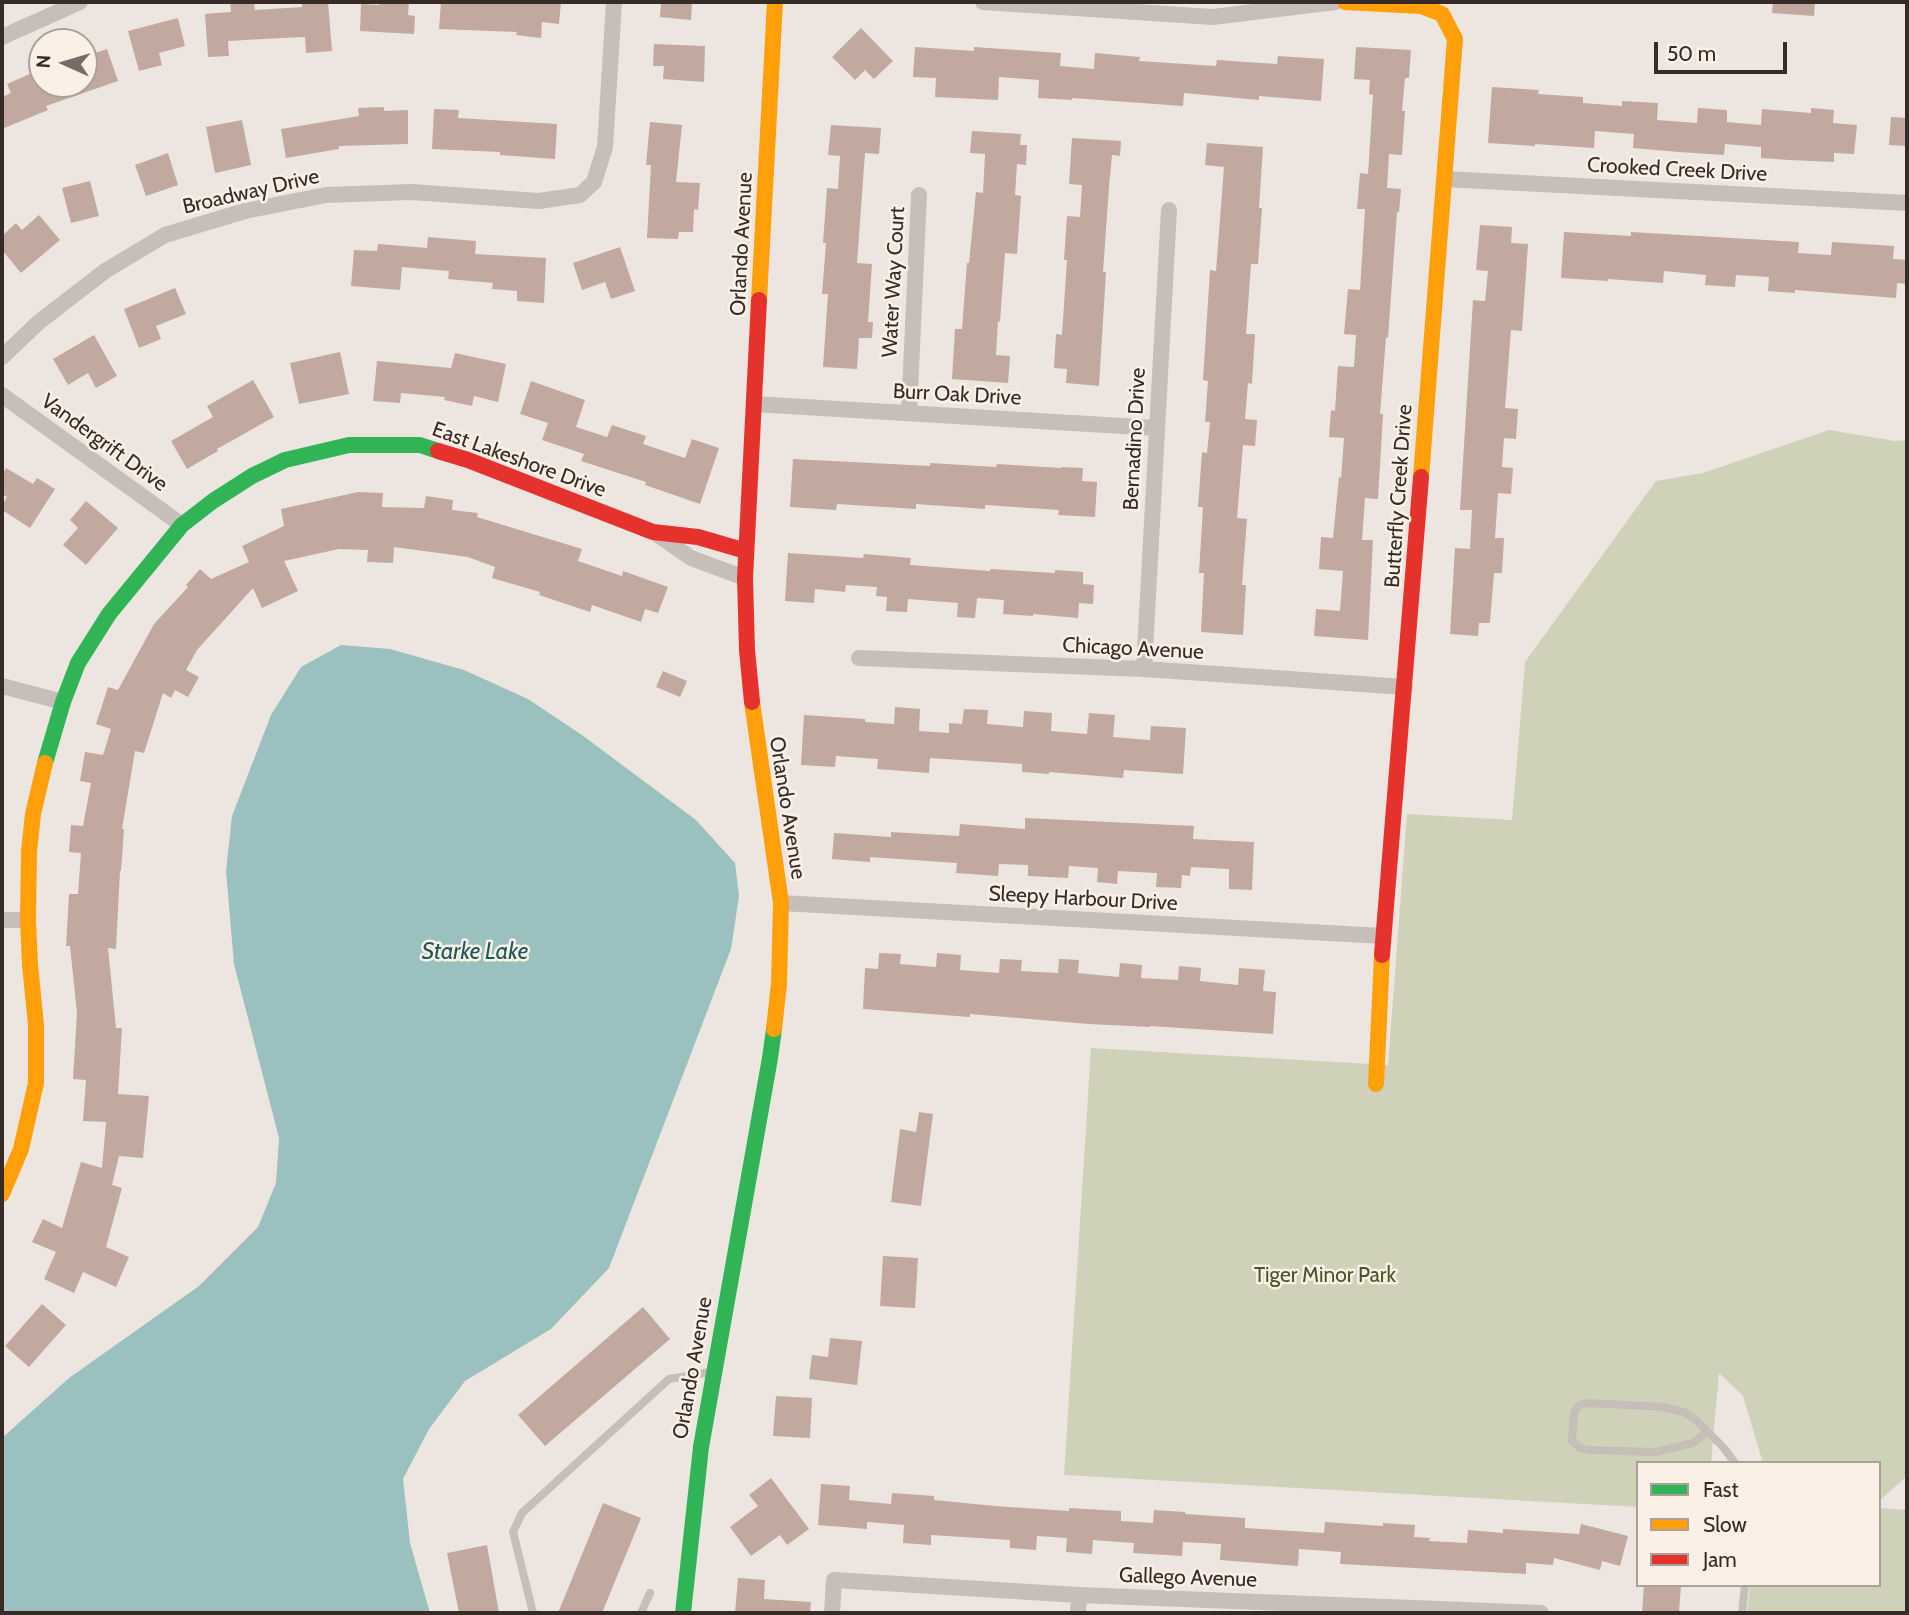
<!DOCTYPE html>
<style>
body{margin:0}
#map{position:relative;width:1909px;height:1615px;overflow:hidden;background:#ede6e0;font-family:Cabin,sans-serif}
canvas{display:block}
.frame{position:absolute;inset:0;border:4px solid #362b27;pointer-events:none}
.legend{position:absolute;left:1636px;top:1461px;width:245px;height:126px;box-sizing:border-box;background:#faf0e6;border:2px solid #aca19a;margin:0;padding:9px 12px;list-style:none;font-size:21px;color:#362b27}
.legend li{display:flex;align-items:center;gap:14px;height:35px}
.legend b{width:35px;border:2px solid #aca19a}
.north{position:absolute;left:28px;top:28px;width:70px;height:70px;box-sizing:border-box;background:#faf0e6;border:2px solid #aca19a;border-radius:50%;rotate:274deg;font-size:19px;font-weight:700;line-height:28px;text-align:center;color:#362b27}
.north::after{content:'';display:block;margin:auto;width:24px;height:32px;background:#766c68;clip-path:polygon(50% 0,100% 100%,50% 72%,0 100%)}
.scale{position:absolute;left:1654px;top:42px;width:133px;height:32px;box-sizing:border-box;border:4px solid #362b27;border-top:0;padding-left:9px;font-size:21px;line-height:24px;white-space:nowrap;color:#362b27;-webkit-text-stroke:5px #faf0e6;paint-order:stroke}
</style>
<div id="map">
<canvas width="1909" height="1615"></canvas>
<div class="frame"></div>
<ul class="legend">
<li><b style="height:9px;background:#30b455"></b>Fast</li>
<li><b style="height:9px;background:#ff9f0a"></b>Slow</li>
<li><b style="height:9px;background:#e5322d"></b>Jam</li>
</ul>
<div class="north">N</div>
<div class="scale">50 m</div>
</div>
<script>
const c = document.querySelector('canvas').getContext('2d');
c.lineJoin = 'round';
function fillPath(path, color) {
  c.fillStyle = color;
  c.fill(path, 'evenodd');
}
function poly(rows) {
  const path = new Path2D();
  for (const r of rows) {
    path.moveTo(r[0], r[1]);
    for (let i = 2; i < r.length; i += 2) path.lineTo(r[i], r[i + 1]);
  }
  return path;
}
function trace(path, color, width, dash) {
  c.strokeStyle = color;
  c.lineWidth = width;
  c.lineCap = dash ? 'butt' : 'round';
  c.setLineDash(dash || []);
  c.stroke(path);
}
function drawText(font, color, halo, rows, align = 'center') {
  c.font = font + ' Cabin,sans-serif';
  c.lineWidth = 5;
  c.setLineDash([]);
  c.textBaseline = 'middle';
  c.strokeStyle = halo;
  c.fillStyle = color;
  for (const [text, x, y, turn = 0] of rows) {
    c.save();
    c.translate(x, y);
    c.rotate((+turn || 0) * Math.PI / 180);
    c.textAlign = isNaN(turn) ? turn : align;
    if (halo) c.strokeText(text, 0, 0);
    c.fillText(text, 0, 0);
    c.restore();
  }
}
fillPath(poly([
 [1829,430,1895,441,1907,440,1907,1476,1879,1501,1879,1463,1763,1463,1743,1396,1719,1373,1711,1463,1638,1463,1638,1507,1064,1475,1091,1048,1388,1065,1407,814,1512,820,1525,662,1656,481,1703,473],
 [1879,1508,1907,1510,1907,1613,1747,1613,1750,1585,1879,1585]
]), '#cfd2b9');
fillPath(poly([
 [341,645,390,649,464,670,528,699,582,735,696,820,735,863,739,896,731,949,609,1268,551,1329,465,1381,429,1429,403,1479,410,1543,430,1613,2,1613,2,1438,69,1378,199,1286,258,1227,276,1183,279,1138,234,964,226,871,232,816,271,715,301,667]
]), '#9ac0bf');
fillPath(poly([
 [230,2,254,2,255,10,302,7,302,2,328,2,332,51,306,53,305,37,281,38,228,41,229,56,208,57,205,14,231,12],
 [379,2,409,2,408,15,415,16,414,34,360,31,361,4,379,5],
 [441,2,561,2,559,24,542,22,541,38,516,35,517,32,439,29],
 [661,2,692,2,691,20,660,17],
 [1773,2,1815,2,1814,16,1772,13],
 [178,18,185,46,159,53,162,65,139,71,128,31],
 [861,28,893,61,874,79,865,70,855,80,832,57],
 [654,44,705,46,704,82,663,79,664,66,653,66],
 [915,47,974,51,974,47,1061,53,1060,66,1094,69,1095,53,1140,57,1139,61,1216,66,1217,60,1277,64,1278,56,1324,59,1321,101,1259,96,1259,100,1184,93,1183,106,1072,98,1072,100,1038,98,1039,80,999,77,998,100,935,97,936,78,913,77],
 [1356,47,1411,50,1409,78,1405,78,1402,111,1405,111,1402,155,1389,154,1387,188,1401,189,1399,212,1397,212,1388,338,1386,337,1380,414,1383,414,1378,499,1365,498,1362,540,1373,540,1368,640,1314,636,1316,609,1340,611,1343,571,1319,569,1321,537,1333,538,1339,477,1341,478,1344,438,1329,437,1331,410,1335,411,1338,366,1354,367,1356,335,1344,334,1348,289,1360,290,1365,209,1357,209,1360,173,1368,174,1373,95,1369,94,1370,80,1354,79],
 [107,49,118,81,46,106,48,110,2,129,2,97,11,93,7,84,32,73,37,84,84,84,84,57],
 [1492,87,1539,90,1538,94,1583,97,1583,103,1622,106,1622,101,1658,103,1657,120,1697,123,1698,108,1727,110,1727,122,1761,125,1762,109,1811,113,1811,108,1834,110,1833,123,1857,125,1854,154,1834,153,1834,162,1789,160,1761,158,1761,147,1725,144,1724,155,1679,152,1633,148,1634,134,1595,131,1594,148,1535,144,1535,146,1488,143],
 [384,107,384,111,408,110,408,144,339,146,339,149,286,158,281,129,359,116,358,108],
 [434,109,459,110,458,118,557,124,555,159,500,155,500,152,432,149],
 [1891,117,1907,118,1907,146,1889,145],
 [242,120,251,165,215,173,206,127],
 [650,122,682,125,676,182,700,183,698,210,694,209,693,232,679,232,678,239,647,238,651,165,646,165],
 [831,125,881,128,879,154,865,153,857,263,872,264,868,322,873,322,872,338,859,338,857,369,823,367,828,294,822,294,826,243,823,243,827,188,838,189,840,156,828,155],
 [972,131,1021,134,1020,145,1027,145,1026,165,1017,164,1015,195,1021,196,1017,254,1005,253,1000,322,998,321,996,355,1010,356,1008,383,952,379,955,329,962,329,967,263,969,263,976,192,983,193,985,154,970,153],
 [1072,138,1121,141,1120,156,1112,155,1109,187,1103,272,1106,272,1099,386,1066,383,1067,369,1054,368,1056,334,1062,335,1067,260,1064,260,1067,216,1080,217,1082,185,1069,184],
 [1207,143,1263,147,1259,208,1262,208,1258,264,1251,264,1246,334,1255,334,1252,384,1248,383,1245,419,1257,420,1255,446,1243,445,1237,518,1247,519,1242,585,1246,585,1243,635,1201,632,1204,573,1199,573,1203,507,1198,507,1202,452,1207,453,1210,422,1205,422,1208,381,1203,380,1210,270,1216,271,1224,167,1205,165],
 [168,153,178,185,146,196,135,165],
 [90,181,99,216,71,223,62,188],
 [39,215,60,240,21,273,2,250,2,236,16,223,22,230],
 [1480,225,1512,227,1511,243,1528,244,1522,331,1511,330,1505,408,1518,409,1516,439,1504,438,1502,467,1513,468,1511,494,1498,493,1495,538,1504,538,1502,573,1494,573,1490,623,1479,623,1478,636,1450,634,1455,548,1470,549,1472,510,1460,510,1473,300,1485,301,1488,271,1476,270],
 [1564,232,1631,236,1631,232,1799,242,1798,253,1831,255,1832,242,1894,246,1893,259,1907,260,1907,284,1897,283,1896,298,1795,290,1795,293,1768,291,1769,277,1736,275,1735,287,1705,285,1706,275,1664,271,1663,283,1608,279,1608,281,1561,278],
 [428,237,476,241,475,254,546,258,544,303,517,301,517,291,492,289,493,283,448,279,449,271,402,267,400,290,351,286,354,250,377,251,378,244,427,248],
 [620,247,635,291,611,299,605,282,582,290,573,263],
 [175,288,186,314,156,326,161,339,139,348,124,309],
 [94,335,117,376,96,388,88,373,68,385,53,359],
 [340,352,349,394,299,404,290,363],
 [455,353,506,364,498,402,474,396,472,406,444,400,445,397,401,393,400,403,373,401,377,361,451,368],
 [253,380,274,417,217,449,218,451,187,469,171,441,213,417,207,406],
 [531,381,585,400,576,427,607,437,612,425,646,436,643,444,685,458,692,439,719,448,700,504,645,485,646,482,581,461,584,454,542,440,548,423,520,414],
 [793,459,930,466,930,463,996,467,997,464,1061,468,1061,467,1083,468,1082,481,1097,482,1095,517,1058,515,1059,510,985,505,985,509,916,504,916,509,837,504,836,510,790,507],
 [6,468,33,484,37,478,55,489,30,528,2,510,2,506,7,497,2,494,2,475],
 [358,492,383,493,382,507,424,508,426,496,453,500,452,510,478,513,477,517,582,549,578,561,622,576,623,571,668,587,658,613,645,609,641,622,592,605,590,612,539,595,540,592,492,578,495,567,468,557,394,547,393,563,367,562,368,550,339,549,284,561,298,591,262,608,253,588,197,650,186,670,199,677,188,697,175,690,171,698,163,693,144,753,135,751,122,829,124,829,121,871,120,871,116,949,108,948,116,1028,122,1028,118,1094,149,1096,143,1158,119,1156,112,1185,122,1188,106,1247,129,1257,116,1287,83,1272,74,1293,44,1279,56,1252,32,1242,43,1219,62,1228,81,1162,102,1168,106,1122,83,1121,86,1080,73,1079,77,1013,70,946,66,946,69,894,78,894,81,853,69,852,71,825,83,826,91,783,80,781,85,752,103,755,111,729,96,724,108,687,118,690,154,624,188,587,186,585,200,569,211,579,249,562,242,546,284,526,281,509],
 [86,501,118,528,86,565,63,545,78,528,70,520],
 [788,553,863,558,864,554,911,558,910,565,990,571,990,569,1055,573,1055,570,1083,572,1083,584,1094,585,1093,604,1079,603,1078,618,1033,614,1033,616,1003,614,1004,600,977,598,975,618,957,617,958,603,908,599,907,612,886,611,887,597,876,596,877,587,846,585,845,592,815,589,814,603,785,601],
 [663,671,687,681,680,697,656,687],
 [895,707,920,709,919,731,949,733,949,723,962,724,964,709,988,710,987,724,1023,727,1024,711,1052,713,1051,731,1087,734,1089,713,1115,715,1113,737,1150,740,1151,726,1186,728,1183,774,1124,770,1123,778,1049,772,1049,774,1022,772,1022,764,930,758,929,773,877,769,878,759,836,756,835,767,801,765,804,715,865,719,865,722,894,724],
 [1025,818,1194,826,1193,839,1254,842,1252,890,1229,889,1229,869,1191,867,1190,876,1182,875,1181,888,1156,887,1157,873,1118,871,1117,884,1097,882,1098,868,1069,866,1068,878,1028,876,1028,865,999,864,998,876,956,873,957,863,870,857,870,862,832,859,834,833,891,837,891,832,959,836,960,824,1025,829],
 [879,953,901,954,900,964,936,967,937,953,961,955,960,970,999,973,1000,959,1022,960,1021,971,1058,973,1059,959,1079,960,1078,973,1119,977,1120,963,1142,965,1141,978,1178,980,1179,966,1201,968,1200,981,1238,985,1239,968,1265,970,1263,991,1276,992,1273,1034,1150,1026,1150,1027,1089,1024,970,1014,970,1017,863,1009,865,968,878,969],
 [919,1112,933,1114,921,1206,891,1202,900,1129,916,1132],
 [883,1256,918,1258,915,1308,880,1306],
 [42,1304,66,1325,29,1367,5,1346],
 [643,1307,670,1339,545,1446,518,1415],
 [830,1338,862,1341,857,1385,809,1379,812,1355,828,1357],
 [776,1396,812,1398,810,1438,773,1436],
 [771,1478,809,1529,787,1545,780,1535,751,1556,730,1527,758,1506,749,1495],
 [821,1484,850,1486,849,1500,891,1504,892,1493,934,1496,934,1500,995,1506,1069,1511,1069,1508,1121,1511,1121,1521,1153,1523,1154,1510,1185,1512,1185,1514,1245,1518,1245,1528,1324,1533,1325,1522,1383,1526,1383,1523,1415,1525,1414,1537,1430,1538,1429,1541,1467,1543,1468,1530,1503,1533,1503,1529,1579,1534,1581,1524,1628,1536,1620,1566,1602,1561,1600,1570,1554,1558,1553,1565,1526,1563,1526,1574,1340,1564,1341,1552,1299,1549,1298,1566,1220,1560,1221,1544,1183,1542,1182,1556,1133,1553,1134,1543,1093,1540,1092,1554,1066,1552,1067,1538,1037,1536,1036,1550,1010,1548,1010,1540,931,1535,931,1545,903,1543,904,1525,867,1522,867,1529,818,1525],
 [603,1503,641,1518,602,1613,558,1613],
 [487,1545,499,1613,459,1613,447,1553],
 [738,1578,765,1580,764,1599,811,1602,810,1613,735,1613],
 [1644,1585,1681,1585,1679,1613,1642,1613]
]), '#c1a9a0');
trace(poly([
 [1707,1432,1693,1443,1656,1452,1589,1450,1580,1448,1572,1441,1574,1413,1579,1405,1588,1403,1662,1407,1684,1412,1696,1420,1723,1447,1735,1463],
 [533,1613,513,1532,522,1513,669,1379,711,1372],
 [641,1613,650,1593],
 [1742,1613,1745,1585]
]), '#c6beb8', 8);
trace(poly([
 [983,2,1213,17,1335,2],
 [2,37,80,2],
 [1444,179,1907,203],
 [2,357,39,322,105,271,165,235,245,211,326,195,411,192,539,201,580,195,594,182,605,147,614,2],
 [2,395,182,525],
 [754,404,1156,428],
 [909,413,919,195],
 [658,535,691,558,745,578],
 [859,658,1144,669,1405,687],
 [1144,669,1169,210],
 [2,686,63,702],
 [781,903,1383,936],
 [2,920,28,920],
 [832,1613,834,1580,1079,1595,1541,1613],
 [1078,1613,1079,1595]
]), '#c6beb8', 16);
trace(poly([
 [45,763,63,702,78,663,109,614,182,525,213,501,252,476,285,460,349,445,420,445,438,451],
 [683,1613,701,1447,770,1058,774,1029]
]), '#30b455', 16);
trace(poly([
 [1345,2,1421,6,1442,14,1455,39,1421,477],
 [759,300,775,2],
 [752,702,781,903,779,984,774,1029],
 [1376,1084,1382,955],
 [2,1194,21,1149,36,1083,36,1025,30,965,28,920,29,851,33,814,45,763]
]), '#ff9f0a', 16);
trace(poly([
 [438,451,468,460,653,532,698,537,746,551],
 [752,702,747,650,745,578,759,300],
 [1382,955,1421,477]
]), '#e5322d', 16);
drawText('21px', '#362b27', '#faf0e6', [
 ["Crooked Creek Drive",1677,170,3],
 ["Broadway Drive",251,192,-13],
 ["Orlando Avenue",742,244,-87],
 ["Water Way Court",894,282,-87],
 ["Burr Oak Drive",957,395,3],
 ["Bernadino Drive",1135,439,-87],
 ["Vandergrift Drive",104,443,36],
 ["East Lakeshore Drive",519,460,20],
 ["Butterfly Creek Drive",1399,496,-86],
 ["Chicago Avenue",1133,649,3],
 ["Orlando Avenue",787,808,81],
 ["Sleepy Harbour Drive",1083,899,3],
 ["Orlando Avenue",693,1368,-80],
 ["Gallego Avenue",1188,1578,2]
]);
drawText('21px', '#475629', '#faf0e6', [
 ["Tiger Minor Park",1325,1276]
]);
drawText('italic 23px', '#1a585a', '#faf0e6', [
 ["Starke Lake",475,952]
]);
</script>
